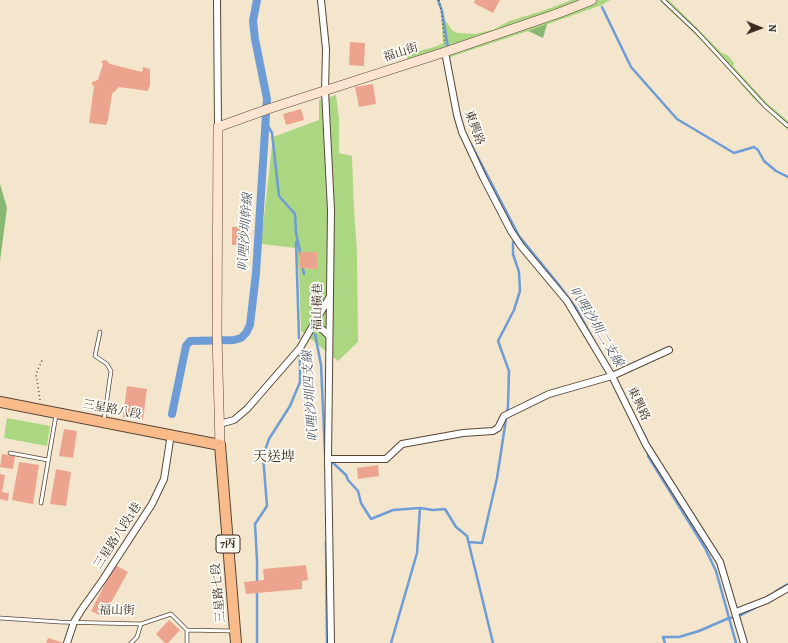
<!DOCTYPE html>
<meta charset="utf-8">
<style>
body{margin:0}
#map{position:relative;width:788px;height:643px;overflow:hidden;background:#f4e6cd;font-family:Alegreya,serif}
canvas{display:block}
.north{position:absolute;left:740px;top:8px;width:40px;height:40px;-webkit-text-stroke:3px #fdfcf7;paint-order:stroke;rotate:91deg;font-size:11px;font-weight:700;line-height:16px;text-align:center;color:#3b2a1e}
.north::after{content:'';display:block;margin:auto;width:14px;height:18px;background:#3b2a1e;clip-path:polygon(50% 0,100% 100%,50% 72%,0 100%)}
</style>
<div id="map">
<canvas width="788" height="643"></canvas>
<div class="north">N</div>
</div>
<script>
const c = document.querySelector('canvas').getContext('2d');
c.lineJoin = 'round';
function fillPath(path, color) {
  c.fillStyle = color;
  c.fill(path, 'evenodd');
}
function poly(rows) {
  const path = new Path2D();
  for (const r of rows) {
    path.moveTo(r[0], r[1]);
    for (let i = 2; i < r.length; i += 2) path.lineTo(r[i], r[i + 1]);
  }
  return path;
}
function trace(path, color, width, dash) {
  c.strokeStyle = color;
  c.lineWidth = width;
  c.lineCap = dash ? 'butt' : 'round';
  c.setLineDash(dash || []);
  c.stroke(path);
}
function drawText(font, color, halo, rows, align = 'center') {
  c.font = font + ' Alegreya,"Noto Serif TC",serif';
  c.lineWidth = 3.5;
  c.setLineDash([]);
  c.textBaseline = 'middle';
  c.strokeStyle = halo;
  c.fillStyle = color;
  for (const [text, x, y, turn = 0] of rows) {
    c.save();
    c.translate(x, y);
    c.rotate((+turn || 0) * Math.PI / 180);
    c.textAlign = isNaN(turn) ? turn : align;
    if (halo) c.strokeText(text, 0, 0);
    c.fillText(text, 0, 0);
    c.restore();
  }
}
fillPath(poly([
 [572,0,610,0,602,5,528,31,453,56,452,57,443,59,443,57,410,67,406,55,437,46,443,43,441,9,445,20,452,30,457,33,475,34,495,29,509,21,539,12],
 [659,0,669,0,722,53,727,55,730,58,734,63,733,66,767,103,788,121,788,130,752,97,731,72,689,28],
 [336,95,339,120,339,153,352,156,354,209,357,253,358,342,338,361,301,331,299,273,296,248,261,244,273,137,319,120,319,100],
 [300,252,317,252,317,269,300,268],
 [7,418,50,426,47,446,4,438]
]), '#abd783');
fillPath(poly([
 [547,24,543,38,528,31],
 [0,184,7,208,0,261]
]), '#88b871');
trace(poly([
 [438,0,442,11,448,48],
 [602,7,631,67,677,119,734,153,754,147,758,150,764,161,776,171,788,177],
 [265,121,272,133,279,196,295,214,296,233,301,256],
 [471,144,519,236,559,285,576,308,597,346],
 [296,242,299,338],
 [302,265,304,274],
 [315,334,321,365,325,453],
 [637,421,646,438,647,441],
 [648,450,648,456,705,548,716,571,736,643],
 [331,461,346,475,348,480,358,491,361,503,371,519,393,510,420,508,417,553,391,643],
 [420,508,433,510,445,509,456,527,467,536,493,643],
 [326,542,327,643],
 [468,542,482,543,497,478,508,406,509,371,498,341,514,310,520,291,519,272,513,254,513,242],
 [257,583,257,560,255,524,267,506,263,456,269,439,290,406,300,382,300,355],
 [776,591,788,584],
 [257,643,257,590],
 [665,643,663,637,679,637,699,631,729,618,737,617,755,608]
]), '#6e9cd6', 2.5);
trace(poly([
 [172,414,186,346,190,341,234,340,241,338,246,333,250,325,256,273,267,99,255,39,253,21,257,0]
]), '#6e9cd6', 8);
fillPath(poly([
 [475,0,500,0,493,13,474,3],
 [350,42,365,43,364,66,349,65],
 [106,60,110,64,142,72,143,67,150,69,150,85,148,91,119,87,112,94,108,120,106,125,89,123,94,86,92,85,92,82,98,80,103,64,101,61],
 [373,84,376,104,359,107,355,87],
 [301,109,304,120,286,125,283,114],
 [232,227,244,227,244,245,232,245],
 [300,252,317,252,317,269,300,268],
 [127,386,147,389,143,420,123,417],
 [64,429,77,431,73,458,59,456],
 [2,454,15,456,13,469,0,467],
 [19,462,39,465,33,504,12,500],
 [378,465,379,476,358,479,357,468],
 [56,469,71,472,66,506,50,504],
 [0,474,5,475,2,492,9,493,8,501,0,499],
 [115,565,128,572,103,617,91,611],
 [306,565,308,580,302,581,302,589,246,594,244,582,264,580,263,569],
 [169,620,180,630,168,643,165,643,156,634],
 [48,638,64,643,46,643]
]), '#eda48e');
const lane = poly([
 [663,0,697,32,765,106,788,126],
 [100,332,95,356,107,364,111,371,104,420],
 [10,453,48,460],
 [41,503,56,415],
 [0,618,60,622,141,624,171,614,187,630,187,643],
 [187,630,233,631],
 [131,643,137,637,141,624]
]);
const street = poly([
 [217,0,218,127],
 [321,0,326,49,325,91,331,210,328,459,331,643],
 [445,52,457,115,462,132,483,177,511,231,521,246,567,301,612,376,646,445,720,562,744,643],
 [313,325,323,330,329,336],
 [219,424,234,420,247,409,300,348,329,298],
 [328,459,386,459,402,444,463,433,493,431,498,428,504,416,549,394,612,376,669,350],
 [736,612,767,600,788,588],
 [67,643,74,622,82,609,102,581,152,504,164,479,171,434]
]);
const secondary = poly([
 [220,445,217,334,218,127,271,108,445,52,559,13,592,0]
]);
const primary = poly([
 [0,402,220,445,236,643]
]);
trace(lane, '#574638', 4.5);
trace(street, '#574638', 8);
trace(secondary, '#574638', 10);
trace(primary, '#574638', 12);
trace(poly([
 [439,0,441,9,445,44],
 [40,400,36,374,43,358]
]), '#574638', 1.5, [1, 3]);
trace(lane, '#fff', 3);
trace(street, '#fff', 6);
trace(secondary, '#fde4d1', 9);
trace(primary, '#fabb8b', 10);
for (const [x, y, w] of [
 [228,544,24]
]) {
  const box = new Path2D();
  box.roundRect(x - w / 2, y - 9, w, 18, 3);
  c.fillStyle = '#fdfcf7';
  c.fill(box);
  trace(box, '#3b2a1e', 1);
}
drawText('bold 11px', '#3b2a1e', null, [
 ["7丙",228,544]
]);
drawText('12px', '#3b2a1e', '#fdfcf7', [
 ["福山街",401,53,-18],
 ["東興路",474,128,70],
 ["福山橫巷",318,307,-89],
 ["東興路",638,404,64],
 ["三星路八段",112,410,11],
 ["三星路八段1巷",118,536,-57],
 ["三星路七段",219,593,-95],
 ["福山街",117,611,1]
]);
drawText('italic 13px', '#4f5868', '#fdfcf7', [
 ["叭哩沙圳幹線",246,232,-86],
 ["叭哩沙圳二支線",596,327,59],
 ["叭哩沙圳四支線",311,396,-94]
]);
drawText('14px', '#3b2a1e', '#fdfcf7', [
 ["天送埤",274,458]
]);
</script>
